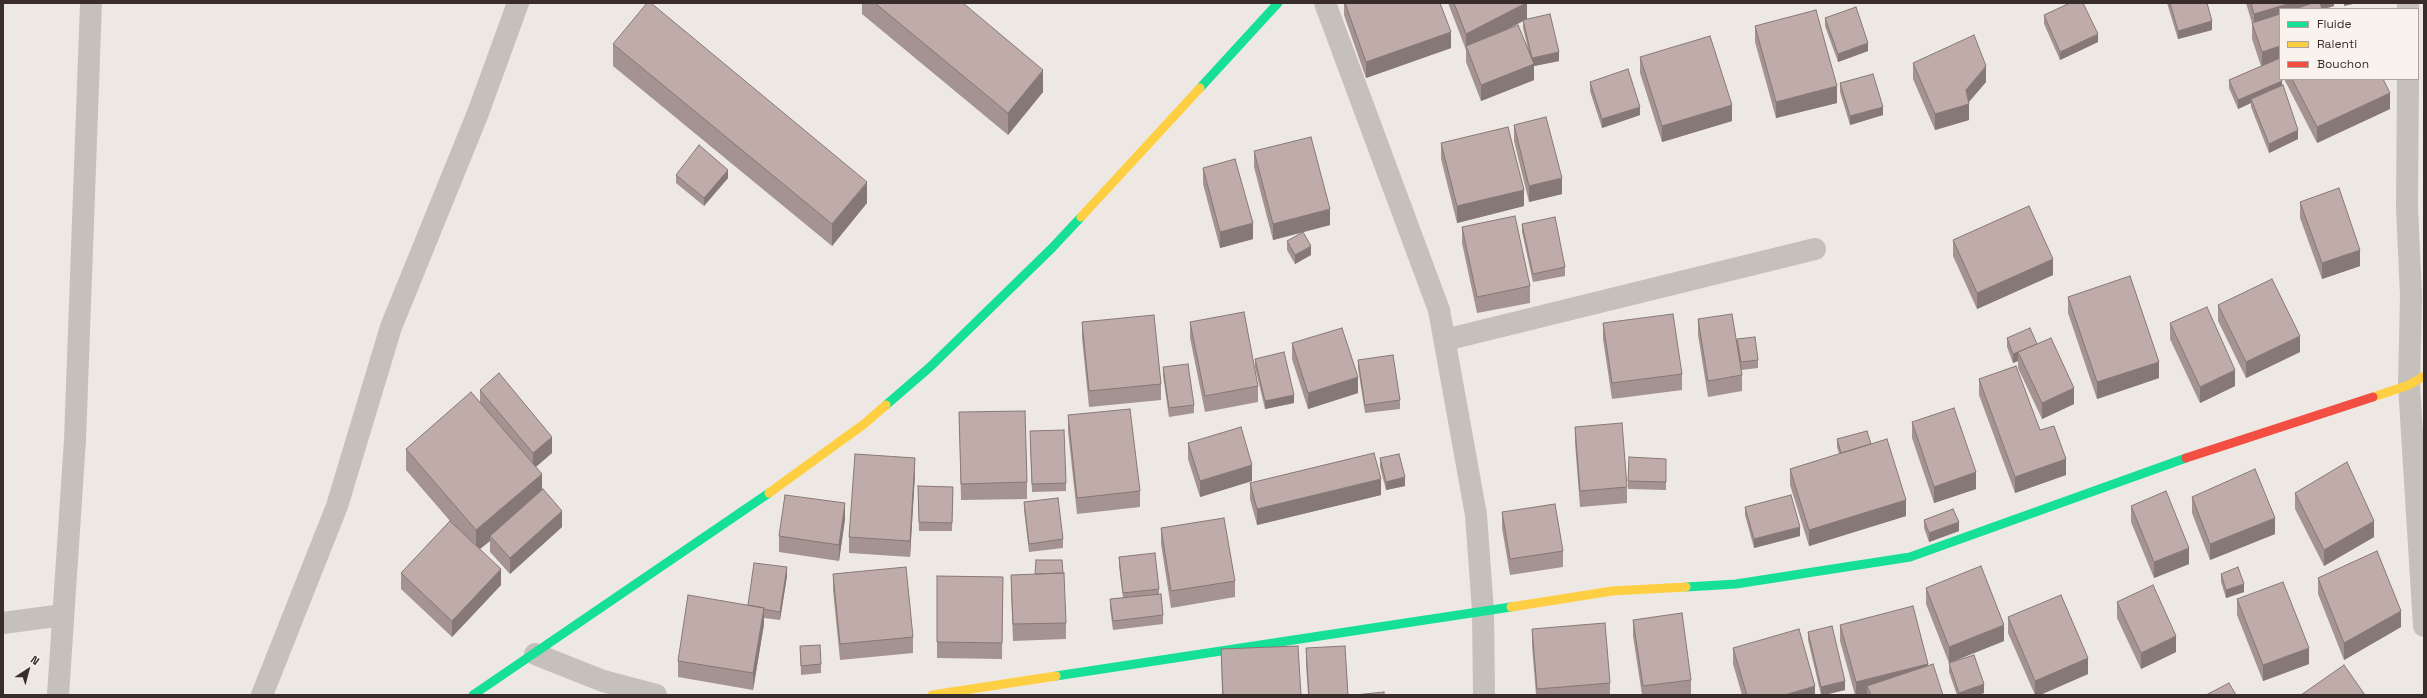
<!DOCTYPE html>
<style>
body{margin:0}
#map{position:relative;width:2427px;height:698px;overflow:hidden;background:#eee8e4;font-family:"Space Grotesk",sans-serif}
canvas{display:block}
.frame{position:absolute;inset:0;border:4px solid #382d2b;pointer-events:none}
.legend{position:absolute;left:2279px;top:8px;width:140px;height:72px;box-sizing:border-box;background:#f9f2ed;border:1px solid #aca39f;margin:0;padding:5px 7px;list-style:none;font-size:12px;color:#382d2b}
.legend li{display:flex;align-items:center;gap:8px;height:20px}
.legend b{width:20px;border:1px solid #aca39f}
.north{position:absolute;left:8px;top:650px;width:40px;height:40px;-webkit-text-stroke:3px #f9f2ed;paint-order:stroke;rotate:36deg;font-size:11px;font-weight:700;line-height:16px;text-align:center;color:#382d2b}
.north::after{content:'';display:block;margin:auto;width:14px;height:18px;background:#382d2b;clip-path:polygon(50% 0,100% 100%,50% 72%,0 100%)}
</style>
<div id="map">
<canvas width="2427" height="698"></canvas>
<div class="frame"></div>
<ul class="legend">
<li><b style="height:5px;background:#16e098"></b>Fluide</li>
<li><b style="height:5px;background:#ffcf43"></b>Ralenti</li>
<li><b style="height:5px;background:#f24e42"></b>Bouchon</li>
</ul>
<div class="north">N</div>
</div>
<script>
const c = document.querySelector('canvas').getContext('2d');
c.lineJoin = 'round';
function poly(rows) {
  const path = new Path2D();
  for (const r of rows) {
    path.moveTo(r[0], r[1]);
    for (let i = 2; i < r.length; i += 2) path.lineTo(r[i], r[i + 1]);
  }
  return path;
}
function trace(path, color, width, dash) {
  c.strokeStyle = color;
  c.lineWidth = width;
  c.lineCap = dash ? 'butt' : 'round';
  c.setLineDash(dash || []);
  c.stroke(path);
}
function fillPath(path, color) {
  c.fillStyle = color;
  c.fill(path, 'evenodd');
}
trace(poly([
 [1325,3,1439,310,1476,515,1483,611,1484,695],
 [2408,9,2408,3],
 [2408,79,2407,207,2411,296,2409,385,2424,626],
 [1445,340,1815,249],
 [3,623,63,615],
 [535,654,603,681,656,695],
 [58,695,75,440,91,3],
 [262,695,337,506,391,327,478,113,518,3]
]), '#c6c0bd', 22);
trace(poly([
 [1200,88,1278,3],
 [886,405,930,367,1052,248,1081,217],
 [1686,587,1736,584,1910,557,2186,458],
 [1056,676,1511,607],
 [473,695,769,493]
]), '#16e098', 9);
trace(poly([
 [1081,217,1200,88],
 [2373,397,2409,385,2424,376],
 [769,493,864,424,886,405],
 [1511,607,1612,591,1686,587],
 [932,695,1056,676]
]), '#ffcf43', 9);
trace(poly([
 [2186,458,2373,397]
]), '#f24e42', 9);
fillPath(poly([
 [862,3,963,3,1043,92,1008,135,862,14],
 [1344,3,1440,3,1451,48,1366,78,1344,15],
 [1448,3,1527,3,1527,19,1559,61,1534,66,1534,80,1481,101,1466,62,1466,50],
 [1523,21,1523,28,1528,49,1503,31],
 [2167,3,2207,3,2212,30,2178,39],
 [2246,3,2334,3,2334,6,2324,9,2280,9,2282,86,2298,139,2269,153,2251,107,2251,103,2238,109,2229,88,2229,80,2261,66,2252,39,2252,23],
 [2044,15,2098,42,2060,60,2044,24],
 [1825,18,1868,51,1838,62,1825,26],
 [1755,26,1837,103,1776,118,1755,42],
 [613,44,867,203,832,246,613,66],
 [1640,57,1732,121,1662,142,1640,73],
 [1913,63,1986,82,1968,103,1969,120,1935,130,1913,79],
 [2284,79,2383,79,2390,109,2317,143],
 [1590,82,1640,115,1602,128,1590,91],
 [1840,83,1883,115,1850,125,1840,92],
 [1514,125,1562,194,1529,202,1514,141],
 [1441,143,1524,206,1457,223,1441,159],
 [1254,151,1330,225,1273,240,1254,167],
 [1203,168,1253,239,1220,248,1203,184],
 [676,175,728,178,704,206,676,183],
 [2300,202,2360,266,2322,279,2300,218],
 [1522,224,1565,267,1565,276,1533,282,1522,232],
 [1462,227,1530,286,1530,303,1477,313,1462,243],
 [1953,240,2053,275,1977,309,1953,256],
 [1287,241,1311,255,1295,264,1287,250],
 [2068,297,2159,378,2097,399,2068,313],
 [2218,305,2300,352,2246,378,2218,321],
 [1698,319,1737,346,1737,339,1758,360,1758,368,1741,370,1742,375,1742,391,1708,397,1698,335],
 [1082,322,1161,384,1161,400,1089,407,1082,338],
 [1190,322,1258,386,1258,402,1205,412,1190,338],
 [1603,323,1682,374,1682,390,1612,399,1603,339],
 [2170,323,2235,386,2200,403,2170,339],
 [2007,338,2037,344,2074,404,2042,419,2018,368,2018,361,2013,363,2007,347],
 [1292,343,1358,393,1308,409,1292,359],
 [1255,359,1294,403,1265,409,1255,367],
 [1358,360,1400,400,1400,409,1365,413,1358,368],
 [1163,367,1194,405,1194,413,1169,417,1163,376],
 [1979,379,2040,430,2066,475,2015,493,1979,395],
 [480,390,552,453,536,467,542,490,562,527,510,574,490,552,490,541,480,549,501,585,452,637,401,589,401,573,450,521,406,470,406,449,480,403],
 [959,412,1027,482,1027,499,961,500],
 [1068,415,1140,491,1140,507,1077,514,1068,431],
 [1912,422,1976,489,1934,503,1912,438],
 [1575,427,1627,487,1627,503,1580,507,1575,443],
 [1837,439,1871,444,1906,516,1809,546,1790,485,1790,469,1839,454,1837,447],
 [1030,440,1066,483,1066,491,1032,492],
 [1188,443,1252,481,1200,497,1188,459],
 [1380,458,1405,486,1386,490,1380,467],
 [1666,459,1666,490,1628,489,1628,481],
 [915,474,910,557,849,553,849,537],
 [1250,483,1381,495,1257,525,1250,499],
 [918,486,953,487,952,531,919,531],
 [2295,493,2374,537,2324,566,2295,509],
 [2192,497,2275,534,2210,560,2192,513],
 [1024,502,1063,539,1063,548,1029,552,1024,510],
 [2131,506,2189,564,2154,578,2131,522],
 [1745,507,1800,536,1754,548,1745,515],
 [1502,512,1563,551,1563,567,1510,575,1502,528],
 [845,519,839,561,779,552,779,536],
 [1924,520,1959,531,1929,542,1924,528],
 [1161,528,1235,581,1235,597,1171,608,1161,544],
 [1119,557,1159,589,1159,594,1163,615,1163,624,1113,630,1110,608,1110,599,1123,598,1119,566],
 [833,574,913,637,913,653,840,660,833,590],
 [2221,574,2244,592,2226,598,2221,582],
 [1011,575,1066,623,1066,639,1013,641,1011,591],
 [787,576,780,620,764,618,764,624,753,690,678,677,678,661,748,605],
 [937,576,1003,577,1002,659,937,658],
 [2318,578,2401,627,2344,660,2318,594],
 [1926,588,2004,641,1949,663,1926,604],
 [2237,599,2309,664,2263,681,2237,615],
 [2117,602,2176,652,2141,669,2117,618],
 [2008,617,2088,674,2040,695,2035,695,2008,633],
 [1633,620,1691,680,1691,695,1642,695,1633,636],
 [1840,625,1928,665,1943,695,1855,695,1840,641],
 [1532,629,1610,683,1610,695,1536,695,1532,645],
 [1808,632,1845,690,1824,695,1821,695,1808,640],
 [800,646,821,664,821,673,801,675],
 [1306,648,1348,695,1308,695,1306,664],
 [1733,648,1815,695,1742,695,1733,664],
 [1221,649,1301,695,1222,695],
 [1949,663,1984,693,1977,695,1957,695,1949,672]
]), '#a49390');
fillPath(poly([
 [1526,3,1527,3,1527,19,1467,50,1466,46,1466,34],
 [2291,3,2334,3,2334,6,2324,9,2280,9,2280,22,2254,30,2254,14],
 [2344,3,2358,3,2344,6],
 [2212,21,2212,30,2178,39,2178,31],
 [1451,32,1451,48,1366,78,1366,62],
 [2098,34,2098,42,2060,60,2060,52],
 [1868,43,1868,51,1838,62,1838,54],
 [2280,46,2280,62,2262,68,2262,52],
 [1559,52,1559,61,1534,66,1534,80,1481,101,1481,85,1532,58],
 [1986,66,1986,82,1967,104,1969,104,1969,120,1935,130,1935,114,1966,90],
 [1043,70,1043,92,1008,135,1008,113],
 [2282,81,2282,89,2251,99,2251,103,2238,109,2238,100],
 [1837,86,1837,103,1776,118,1776,102],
 [2390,93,2390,109,2317,143,2317,127],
 [1732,105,1732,121,1662,142,1662,126],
 [1640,107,1640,115,1602,128,1602,119],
 [1883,107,1883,115,1850,125,1850,116],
 [2298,130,2298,139,2269,153,2269,144],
 [728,170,728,178,704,206,704,198],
 [1562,178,1562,194,1529,202,1529,186],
 [867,182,867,203,832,246,832,224],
 [1524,190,1524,206,1457,223,1457,206],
 [1330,209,1330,225,1273,240,1273,224],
 [1253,223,1253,239,1220,248,1220,232],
 [1311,246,1311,255,1295,264,1295,255],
 [2360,250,2360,266,2322,279,2322,263],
 [2053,259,2053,275,1977,309,1977,293],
 [2300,336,2300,352,2246,378,2246,362],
 [2037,344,2018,352,2018,361,2013,363,2013,354],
 [2159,362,2159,378,2097,399,2097,382],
 [2235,370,2235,386,2200,403,2200,387],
 [1358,377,1358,393,1308,409,1308,393],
 [2074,388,2074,404,2042,419,2042,403],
 [1294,395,1294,403,1265,409,1265,401],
 [552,437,552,453,533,469,533,453],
 [915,458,915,474,910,557,910,541],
 [2066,459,2066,475,2015,493,2015,477],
 [1252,465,1252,481,1200,497,1200,481],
 [1976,472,1976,489,1934,503,1934,487],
 [542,474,542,496,490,536,490,541,476,552,476,530],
 [1405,477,1405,486,1386,490,1386,482],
 [1381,479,1381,495,1257,525,1257,509],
 [1906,500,1906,516,1809,546,1809,530],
 [845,503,845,519,839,561,839,545],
 [562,511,562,527,510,574,510,558],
 [2275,518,2275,534,2210,560,2210,544],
 [2374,521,2374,537,2324,566,2324,550],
 [1959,522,1959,531,1929,542,1929,533],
 [1800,527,1800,536,1754,548,1754,539],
 [2189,548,2189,564,2154,578,2154,562],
 [787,567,787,576,780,620,780,612],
 [501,569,501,585,452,637,452,621],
 [2244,584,2244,592,2226,598,2226,590],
 [764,608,764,624,753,690,753,673],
 [2401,611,2401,627,2344,660,2344,643],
 [2004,625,2004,641,1949,663,1949,647],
 [2176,636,2176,652,2141,669,2141,653],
 [2309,648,2309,664,2263,681,2263,665],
 [2088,658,2088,674,2040,695,2035,695,2035,681],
 [1928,664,1928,680,1867,686,1867,695,1856,695,1856,682],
 [1845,681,1845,690,1824,695,1821,695,1821,687],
 [1984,684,1984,693,1977,695,1959,695,1959,693],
 [1815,686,1815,695,1785,695]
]), '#867876');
const building = poly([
 [647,3,651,3,867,182,832,224,613,44,647,3],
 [875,3,963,3,1043,70,1008,113,875,3],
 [1345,3,1440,3,1451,32,1366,62,1345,3],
 [1454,3,1526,3,1466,34,1454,3],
 [2070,3,2083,3,2098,34,2060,52,2044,15,2070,3],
 [2170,3,2207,3,2212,21,2178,31,2170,3],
 [2251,3,2291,3,2254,14,2251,3],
 [2313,3,2320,3,2322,9,2295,9,2313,3],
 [1856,7,1868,43,1838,54,1825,18,1856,7],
 [1816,10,1837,86,1776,102,1755,26,1816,10],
 [1550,14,1559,52,1532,58,1523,20,1550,14],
 [2280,14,2280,46,2262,52,2252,23,2280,14],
 [1518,25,1534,64,1481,85,1466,46,1518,25],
 [1974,35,1986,66,1966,90,1969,104,1935,114,1913,63,1974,35],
 [1710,36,1732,105,1662,126,1640,57,1710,36],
 [2280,58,2280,79,2282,79,2282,81,2238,100,2229,80,2280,58],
 [1628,69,1640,107,1602,119,1590,82,1628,69],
 [1873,74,1883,107,1850,116,1840,83,1873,74],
 [2292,79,2383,79,2390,93,2317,127,2292,79],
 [2283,85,2298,130,2269,144,2251,99,2283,85],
 [1546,117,1562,178,1529,186,1514,125,1546,117],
 [1508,127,1524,190,1457,206,1441,143,1508,127],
 [1311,137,1330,209,1273,224,1254,151,1311,137],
 [699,145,728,170,704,198,676,175,699,145],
 [1235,159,1253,223,1220,232,1203,168,1235,159],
 [2339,188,2360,250,2322,263,2300,202,2339,188],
 [2029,206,2053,259,1977,293,1953,240,2029,206],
 [1515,216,1530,286,1477,297,1462,227,1515,216],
 [1555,217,1565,267,1533,274,1522,224,1555,217],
 [1303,232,1311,246,1295,255,1287,241,1303,232],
 [2130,276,2159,362,2097,382,2068,297,2130,276],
 [2272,279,2300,336,2246,362,2218,305,2272,279],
 [2207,307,2235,370,2200,387,2170,323,2207,307],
 [1244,312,1258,386,1205,396,1190,322,1244,312],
 [1673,314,1682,374,1612,383,1603,323,1673,314],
 [1732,314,1742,375,1708,381,1698,319,1732,314],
 [1154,315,1161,384,1089,391,1082,322,1154,315],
 [1342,328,1358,377,1308,393,1292,343,1342,328],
 [2030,328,2037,344,2013,354,2007,338,2030,328],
 [1755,337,1758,360,1741,362,1737,339,1755,337],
 [2051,338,2074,388,2042,403,2018,352,2051,338],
 [1284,352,1294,395,1265,401,1255,359,1284,352],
 [1393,355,1400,400,1365,405,1358,360,1393,355],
 [1188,364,1194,405,1169,408,1163,367,1188,364],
 [2016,366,2040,430,2054,426,2066,459,2015,477,1979,379,2016,366],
 [499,373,552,437,533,453,480,390,499,373],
 [471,392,542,474,476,530,406,449,471,392],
 [1954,408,1976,472,1934,487,1912,422,1954,408],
 [1130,409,1140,491,1077,498,1068,415,1130,409],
 [1025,411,1027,482,961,484,959,412,1025,411],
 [1622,423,1627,487,1580,491,1575,427,1622,423],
 [1241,427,1252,465,1200,481,1188,443,1241,427],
 [1064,430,1066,483,1032,484,1030,431,1064,430],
 [1867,431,1871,444,1841,453,1837,439,1867,431],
 [1887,439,1906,500,1809,530,1790,469,1887,439],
 [1374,453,1381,479,1257,509,1250,483,1374,453],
 [855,454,915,458,910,541,849,537,855,454],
 [1399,454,1405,477,1386,482,1380,458,1399,454],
 [1629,457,1666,459,1666,482,1628,481,1629,457],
 [2347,462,2374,521,2324,550,2295,493,2347,462],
 [2255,469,2275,518,2210,544,2192,497,2255,469],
 [918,486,953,487,952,523,919,522,918,486],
 [543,489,562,511,510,558,490,536,543,489],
 [2166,491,2189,548,2154,562,2131,506,2166,491],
 [785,495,845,503,839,545,779,536,785,495],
 [1791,495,1800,527,1754,539,1745,507,1791,495],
 [1058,498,1063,539,1029,544,1024,502,1058,498],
 [1555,504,1563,551,1510,559,1502,512,1555,504],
 [1953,509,1959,522,1929,533,1924,520,1953,509],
 [1224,518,1235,581,1171,591,1161,528,1224,518],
 [450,521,501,569,452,621,401,573,450,521],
 [2377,551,2401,611,2344,643,2318,578,2377,551],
 [1155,553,1159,589,1123,593,1119,557,1155,553],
 [1036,560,1062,560,1063,573,1035,574,1036,560],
 [754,563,787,567,780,612,763,609,764,608,748,605,754,563],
 [1981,566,2004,625,1949,647,1926,588,1981,566],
 [906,567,913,637,840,644,833,574,906,567],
 [2238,567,2244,584,2226,590,2221,574,2238,567],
 [1064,573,1066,623,1013,624,1011,575,1064,573],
 [937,576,1003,577,1002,643,937,642,937,576],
 [2283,582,2309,648,2263,665,2237,599,2283,582],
 [2153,585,2176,636,2141,653,2117,602,2153,585],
 [1161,594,1163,615,1113,621,1110,599,1161,594],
 [688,595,764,608,753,673,678,661,688,595],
 [2061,595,2088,658,2035,681,2008,617,2061,595],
 [1913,606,1928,664,1856,682,1840,625,1913,606],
 [1682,613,1691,680,1643,686,1633,620,1682,613],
 [1605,623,1610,683,1537,689,1532,629,1605,623],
 [1832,626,1845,681,1821,687,1808,632,1832,626],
 [1799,629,1815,686,1785,695,1747,695,1733,648,1799,629],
 [820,645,821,664,801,666,800,646,820,645],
 [1298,646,1301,695,1223,695,1221,649,1298,646],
 [1345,646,1348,695,1309,695,1306,648,1345,646],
 [1974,655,1984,684,1959,693,1949,663,1974,655],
 [1933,664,1943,695,1871,695,1867,686,1933,664],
 [2344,665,2365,695,2301,695,2344,665],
 [2229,683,2236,695,2206,695,2229,683],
 [1384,692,1384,695,1355,695,1384,692]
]);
fillPath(building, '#bfaba8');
trace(building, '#867876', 1);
</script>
